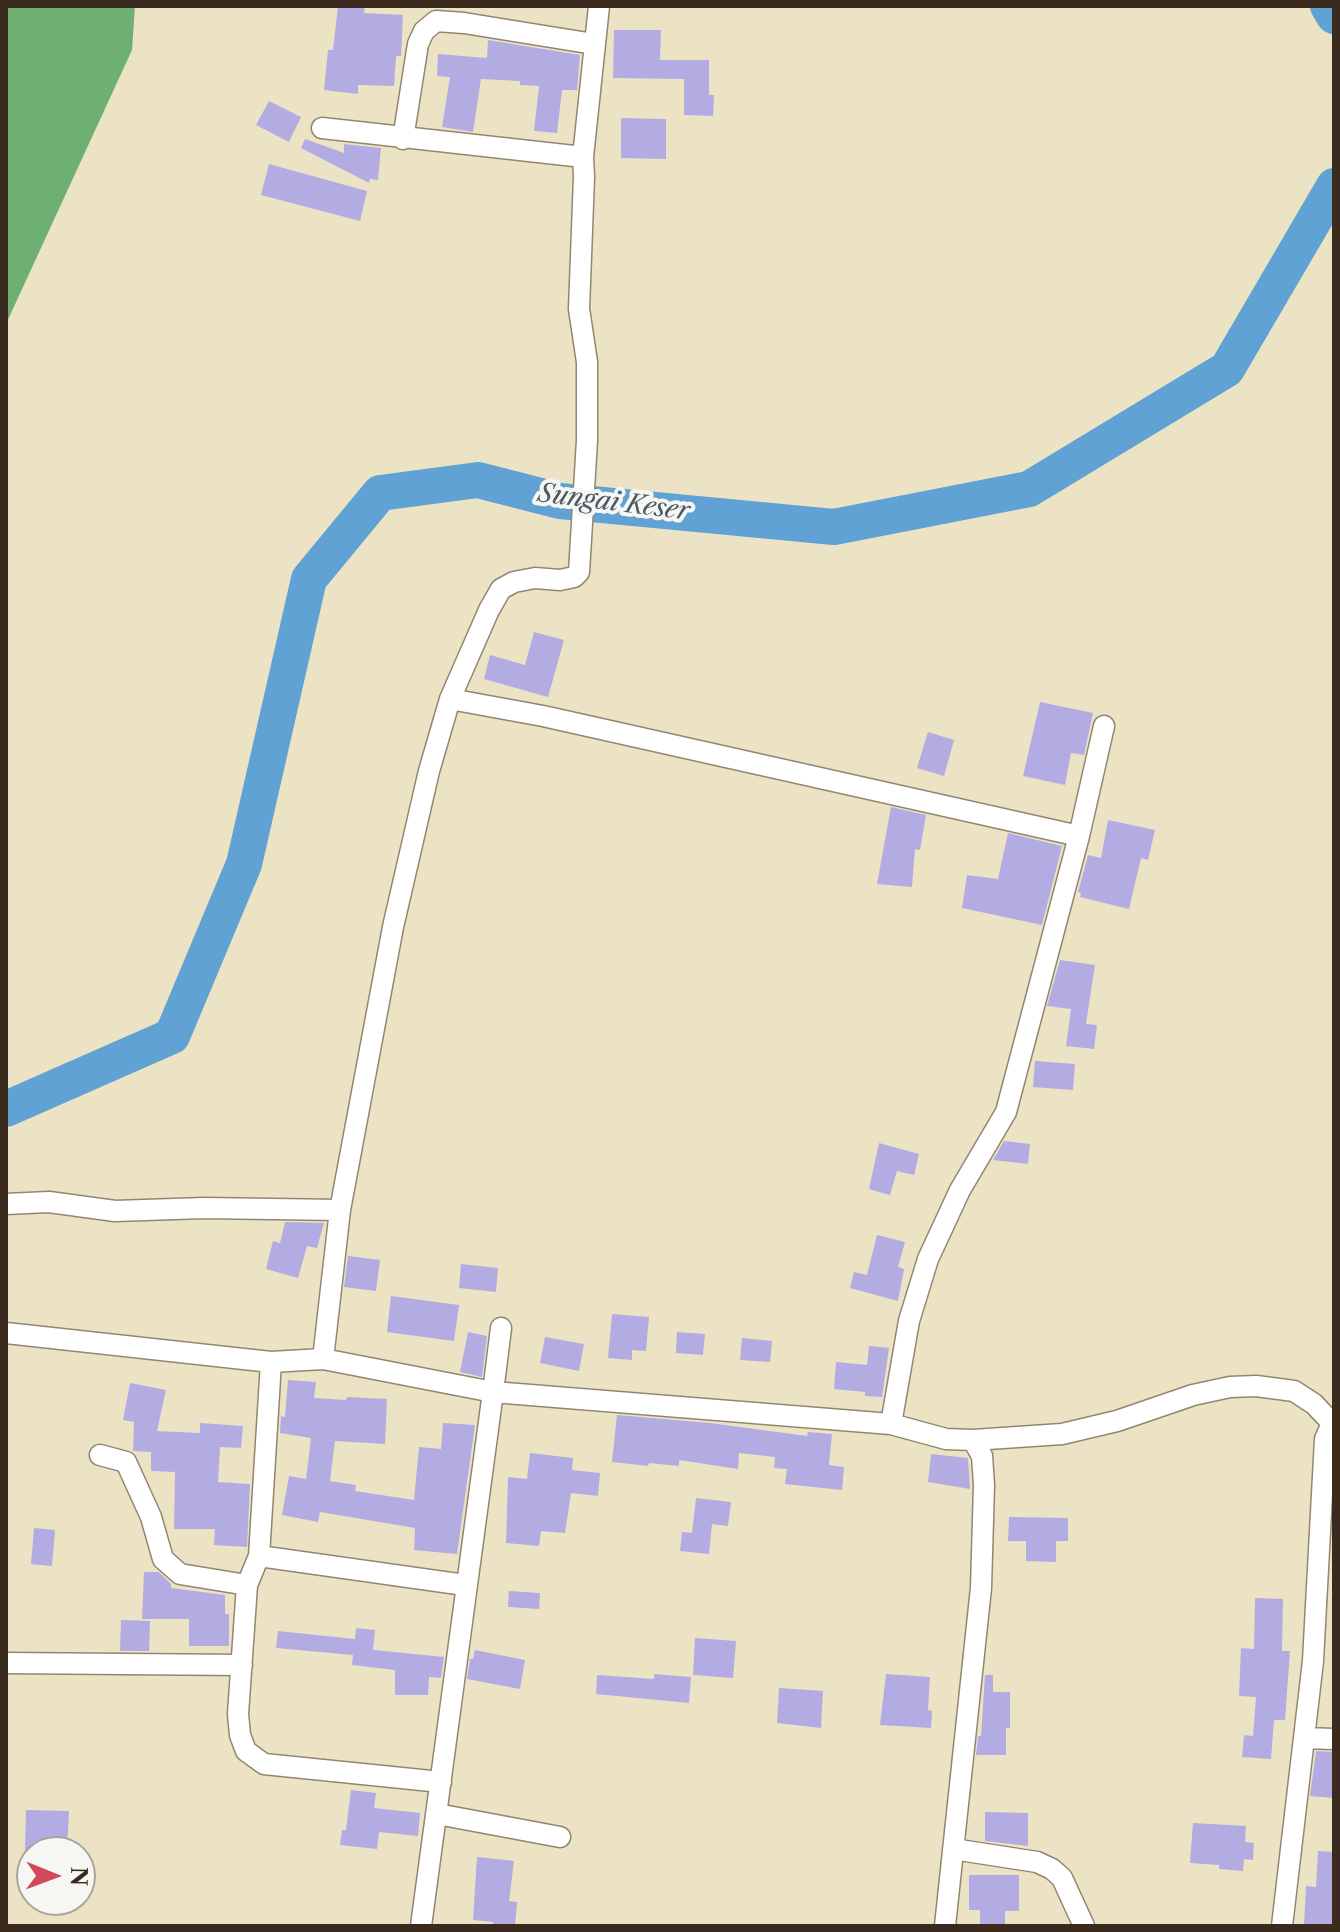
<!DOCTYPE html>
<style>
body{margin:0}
#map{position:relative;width:1340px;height:1932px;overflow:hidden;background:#ebe3c4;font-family:"Libre Caslon Text",serif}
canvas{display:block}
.frame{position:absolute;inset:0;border:8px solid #3b2a1e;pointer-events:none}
.north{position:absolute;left:16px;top:1836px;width:80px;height:80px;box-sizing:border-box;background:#f6f6f2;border:2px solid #aba49d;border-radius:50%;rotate:91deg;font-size:22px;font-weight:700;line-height:32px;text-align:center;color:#3b2a1e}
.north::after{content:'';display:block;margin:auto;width:28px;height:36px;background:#d1495b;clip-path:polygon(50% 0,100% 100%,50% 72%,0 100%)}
</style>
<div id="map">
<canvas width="1340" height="1932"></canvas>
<div class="frame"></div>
<div class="north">N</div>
</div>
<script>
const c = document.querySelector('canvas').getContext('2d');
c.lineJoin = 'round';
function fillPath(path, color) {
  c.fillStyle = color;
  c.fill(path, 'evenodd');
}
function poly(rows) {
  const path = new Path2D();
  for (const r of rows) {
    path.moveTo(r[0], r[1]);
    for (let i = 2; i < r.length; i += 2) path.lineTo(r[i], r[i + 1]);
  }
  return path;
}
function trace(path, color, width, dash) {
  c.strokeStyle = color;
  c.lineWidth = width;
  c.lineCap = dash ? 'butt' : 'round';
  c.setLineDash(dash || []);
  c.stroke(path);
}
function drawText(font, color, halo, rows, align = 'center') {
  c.font = font + ' "Libre Caslon Text",serif';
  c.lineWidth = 8;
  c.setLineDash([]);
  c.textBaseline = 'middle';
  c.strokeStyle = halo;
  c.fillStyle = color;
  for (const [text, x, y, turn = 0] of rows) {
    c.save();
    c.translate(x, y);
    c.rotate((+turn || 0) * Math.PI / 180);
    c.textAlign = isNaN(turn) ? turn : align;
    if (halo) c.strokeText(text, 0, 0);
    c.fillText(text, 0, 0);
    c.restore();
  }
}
fillPath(poly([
 [6,6,135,6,132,50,6,324]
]), '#6eaf72');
trace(poly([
 [1328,6,1334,16],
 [6,1109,172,1036,244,864,309,579,380,493,478,480,560,501,834,527,1029,489,1227,369,1334,186]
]), '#60a2d4', 36);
fillPath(poly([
 [338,6,365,6,364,13,403,15,401,56,396,56,394,86,358,85,358,94,324,90,328,50,333,50],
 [614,30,661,30,660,60,709,60,709,95,714,95,713,116,684,115,684,79,613,78],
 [488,40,580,55,577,90,562,90,557,133,534,131,539,86,520,85,520,81,481,79,473,132,442,127,450,77,437,76,438,54,487,58],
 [269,101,301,117,289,142,256,125],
 [621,118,666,119,666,159,621,158],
 [305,139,344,153,344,144,381,148,378,180,370,179,369,183,301,148],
 [269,164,367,191,360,221,261,195],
 [534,632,564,640,548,697,484,679,490,655,525,665],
 [1040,702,1093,713,1084,755,1071,753,1065,785,1023,776],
 [928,732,954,740,944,776,917,768],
 [891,807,926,815,920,850,915,849,912,887,877,884],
 [1108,820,1155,830,1148,860,1141,858,1129,909,1080,897,1081,893,1078,892,1088,855,1101,858],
 [1008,833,1062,846,1042,925,962,908,967,875,998,879],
 [1060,960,1095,965,1086,1024,1097,1025,1094,1049,1066,1046,1071,1009,1047,1006],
 [1035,1061,1075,1064,1073,1090,1033,1087],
 [1004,1141,1030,1144,1028,1164,993,1160],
 [879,1143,919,1154,914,1175,897,1171,890,1195,869,1189],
 [285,1222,324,1223,317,1248,307,1246,298,1278,266,1269,273,1241,280,1243],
 [877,1235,905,1242,898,1267,904,1269,898,1301,850,1288,854,1272,867,1275],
 [348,1256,380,1260,376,1291,344,1287],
 [461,1264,498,1268,496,1292,459,1288],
 [391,1296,459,1305,454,1341,387,1332],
 [612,1314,649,1317,646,1351,632,1350,632,1360,608,1358],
 [468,1332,487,1336,482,1377,460,1372],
 [677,1332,705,1334,703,1355,676,1353],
 [545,1337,584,1344,579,1371,540,1363],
 [742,1338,772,1341,770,1362,740,1360],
 [869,1346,889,1348,882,1397,865,1396,865,1392,834,1389,836,1362,867,1365],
 [288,1380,316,1382,314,1398,346,1400,347,1397,387,1399,385,1444,335,1441,330,1481,356,1485,355,1491,414,1500,419,1447,441,1449,443,1423,475,1425,457,1554,414,1550,415,1528,320,1512,318,1522,282,1515,289,1476,306,1479,311,1438,280,1433,281,1416,285,1417],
 [130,1383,166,1390,157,1431,200,1433,200,1423,243,1426,241,1448,220,1447,218,1482,250,1484,247,1547,214,1545,215,1529,174,1529,175,1472,151,1471,151,1452,133,1451,134,1422,123,1420],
 [617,1415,710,1423,807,1436,808,1432,832,1434,829,1465,844,1467,842,1490,785,1484,787,1469,774,1468,775,1457,739,1453,738,1469,679,1460,679,1466,649,1463,648,1466,612,1462],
 [530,1453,573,1458,572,1470,600,1473,598,1496,571,1493,565,1533,541,1531,539,1546,506,1543,508,1477,527,1479],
 [931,1454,968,1458,970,1489,928,1482],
 [696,1498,731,1502,728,1526,712,1524,709,1554,680,1551,682,1532,692,1533],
 [1009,1517,1068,1518,1068,1541,1056,1541,1056,1562,1026,1561,1026,1541,1008,1541],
 [34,1528,55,1530,52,1566,31,1564],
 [144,1572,159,1572,171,1584,171,1588,225,1595,225,1614,229,1614,229,1646,189,1646,189,1619,142,1619],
 [509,1591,540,1593,539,1609,508,1607],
 [1255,1598,1283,1599,1282,1651,1290,1651,1285,1720,1274,1720,1271,1759,1242,1757,1244,1735,1253,1736,1256,1697,1239,1696,1241,1648,1254,1649],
 [121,1620,150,1621,149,1651,120,1651],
 [356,1628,375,1630,373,1650,444,1657,441,1678,429,1677,428,1695,395,1695,395,1670,352,1665,353,1655,276,1648,278,1631,355,1639],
 [695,1638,736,1641,733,1678,693,1675],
 [475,1650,525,1660,520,1689,467,1679,470,1659,473,1659],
 [654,1674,691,1677,689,1703,596,1694,597,1675,654,1679],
 [886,1674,930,1677,928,1710,932,1711,931,1728,880,1725],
 [985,1675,993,1675,993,1692,1010,1692,1010,1728,1006,1728,1006,1755,976,1755,978,1736,981,1736],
 [779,1688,823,1691,821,1728,777,1723],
 [1316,1751,1334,1752,1334,1798,1310,1796],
 [351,1790,376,1793,374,1808,420,1813,418,1836,379,1832,377,1849,340,1845,342,1830,346,1830],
 [26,1810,69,1811,67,1852,25,1852],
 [985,1812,1028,1813,1028,1846,985,1841],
 [1193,1823,1246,1826,1245,1842,1254,1843,1253,1860,1244,1859,1243,1871,1219,1869,1219,1865,1190,1863],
 [1318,1851,1334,1852,1334,1926,1304,1926,1306,1886,1316,1887],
 [477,1857,514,1861,509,1901,517,1902,515,1926,493,1926,493,1922,473,1920],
 [969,1875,1019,1875,1019,1911,1005,1911,1005,1926,980,1926,980,1910,969,1910]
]), '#b3ace2');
const street = poly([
 [322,128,583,157],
 [403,139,418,44,424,31,436,21,464,23,594,44],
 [450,699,543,716,1079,836,1006,1112,960,1190,928,1259,909,1321,891,1424],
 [1079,836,1104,726],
 [6,1204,49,1202,115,1211,204,1208,340,1210],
 [6,1333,271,1362,323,1359,493,1392,501,1328],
 [323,1359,340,1210,393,927,429,771,450,699,489,610,501,589,514,582,535,578,560,580,574,577,579,572,587,440,587,362,579,309,584,177,583,157,599,6],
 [271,1362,259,1556,247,1585,238,1714,240,1735,246,1751,264,1764,441,1782],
 [100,1455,126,1462,151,1517,163,1559,180,1574,247,1585],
 [259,1556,465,1585],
 [6,1663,242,1665],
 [1304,1738,1334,1739],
 [437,1814,560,1837],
 [953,1849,1037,1862,1052,1869,1062,1878,1084,1926],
 [421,1926,493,1392,891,1424,946,1439,973,1440,1062,1434,1117,1421,1193,1395,1230,1387,1256,1386,1294,1391,1314,1404,1331,1422],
 [945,1926,981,1588,984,1485,982,1456,973,1440],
 [1282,1926,1313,1661,1325,1439,1334,1419]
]);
trace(street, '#938671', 23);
trace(street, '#fff', 20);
drawText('italic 26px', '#4a5a67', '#f6f6f2', [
 ["Sungai Keser",614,503,7]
]);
</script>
